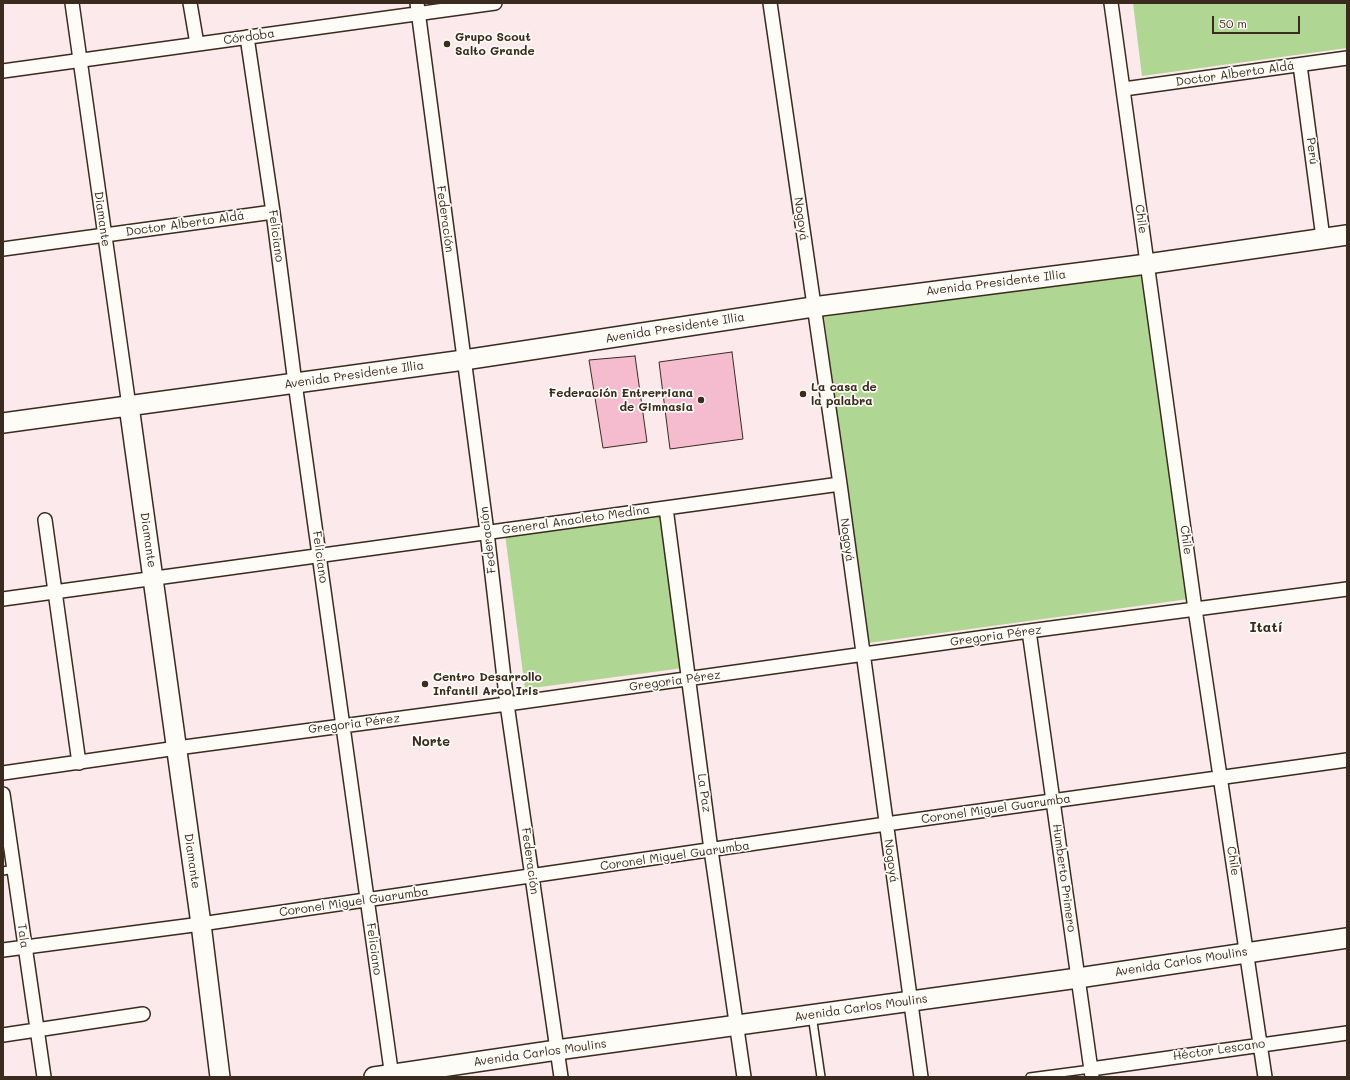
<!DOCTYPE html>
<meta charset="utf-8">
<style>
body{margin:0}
#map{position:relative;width:1350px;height:1080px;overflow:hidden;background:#fbe9eb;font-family:Mali,sans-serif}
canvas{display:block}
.frame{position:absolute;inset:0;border:4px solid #3b2a1e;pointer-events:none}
.scale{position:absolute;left:1212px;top:16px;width:88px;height:18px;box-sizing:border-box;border:2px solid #3b2a1e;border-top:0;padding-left:5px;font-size:12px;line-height:14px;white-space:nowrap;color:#3b2a1e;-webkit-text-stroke:3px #fdfcf7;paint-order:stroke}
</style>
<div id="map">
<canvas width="1350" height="1080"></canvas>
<div class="frame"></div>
<div class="scale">50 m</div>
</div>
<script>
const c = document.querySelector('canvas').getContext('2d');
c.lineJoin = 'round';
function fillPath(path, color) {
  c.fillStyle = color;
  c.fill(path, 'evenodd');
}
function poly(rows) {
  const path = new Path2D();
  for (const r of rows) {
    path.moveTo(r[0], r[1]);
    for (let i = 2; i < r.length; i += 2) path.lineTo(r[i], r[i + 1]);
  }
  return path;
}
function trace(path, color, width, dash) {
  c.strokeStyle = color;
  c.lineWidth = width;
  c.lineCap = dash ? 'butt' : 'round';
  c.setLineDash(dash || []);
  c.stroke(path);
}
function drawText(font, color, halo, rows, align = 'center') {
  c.font = font + ' Mali,sans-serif';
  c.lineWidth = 3.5;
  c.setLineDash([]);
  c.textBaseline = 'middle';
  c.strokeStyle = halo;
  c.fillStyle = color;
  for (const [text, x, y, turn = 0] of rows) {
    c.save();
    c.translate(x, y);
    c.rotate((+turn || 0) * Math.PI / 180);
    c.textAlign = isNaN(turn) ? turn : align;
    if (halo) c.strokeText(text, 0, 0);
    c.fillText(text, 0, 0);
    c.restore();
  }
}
fillPath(poly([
 [1133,3,1347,3,1347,48,1142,76],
 [1151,271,1196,598,868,643,824,317],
 [663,514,683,668,525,689,505,534]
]), '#afd692');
const building = poly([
 [732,352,743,439,670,449,659,362,732,352],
 [635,356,647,442,603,448,589,360,635,356]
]);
fillPath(building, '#f5bcd0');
trace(building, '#3b2a1e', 1);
const lane = poly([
 [3,871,14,869],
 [812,1015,821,1077],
 [1030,1077,1091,1069]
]);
const street = poly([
 [72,3,129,406],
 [190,3,197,44],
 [417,3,487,532,507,704,561,1077],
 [770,3,840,484,921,1077],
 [1111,3,1195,609,1265,1077],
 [247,37,273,212,295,383,392,1077],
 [1300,65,1323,238],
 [3,71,495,3],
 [1124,89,1347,58],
 [3,249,273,212],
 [666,508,711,850,744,1077],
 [45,520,79,763],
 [3,599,840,484],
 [1029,631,1092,1077],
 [3,773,177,748,507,704,1029,631,1347,589],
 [3,794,44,1077],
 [3,950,201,924,886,824,1347,760],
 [3,1035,143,1014],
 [1091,1069,1347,1033]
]);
const secondary = poly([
 [129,406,201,924,220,1077],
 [3,423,464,360,813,307,1147,264,1347,235],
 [374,1077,557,1050,1078,978,1347,938]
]);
trace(lane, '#3b2a1e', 10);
trace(street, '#3b2a1e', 16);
trace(secondary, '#3b2a1e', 22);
trace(lane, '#fdfcf7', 7);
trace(street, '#fdfcf7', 13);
trace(secondary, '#fdfcf7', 19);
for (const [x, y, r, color] of [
 [447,44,4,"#3b2a1e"],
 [803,394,4,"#3b2a1e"],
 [701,400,4,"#3b2a1e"],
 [425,684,4,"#3b2a1e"]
]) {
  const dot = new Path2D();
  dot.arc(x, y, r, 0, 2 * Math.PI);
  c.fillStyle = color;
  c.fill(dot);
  trace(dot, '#fdfcf7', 1.5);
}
drawText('12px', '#3b2a1e', '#fdfcf7', [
 ["Córdoba",249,37,-8],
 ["Doctor Alberto Aldá",1235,74,-8],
 ["Perú",1312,151,83],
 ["Diamante",102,219,82],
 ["Federación",445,219,82],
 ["Nogoyá",801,219,82],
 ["Chile",1141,219,82],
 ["Doctor Alberto Aldá",185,224,-8],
 ["Feliciano",276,236,82],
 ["Avenida Presidente Illia",996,283,-7],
 ["Avenida Presidente Illia",675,328,-9],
 ["Avenida Presidente Illia",354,375,-8],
 ["General Anacleto Medina",576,520,-8],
 ["Diamante",148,540,82],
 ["Federación",488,540,-97],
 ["Nogoyá",847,540,82],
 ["Chile",1186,540,82],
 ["Feliciano",320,557,82],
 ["Gregoria Pérez",996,636,-8],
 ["Gregoria Pérez",675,681,-8],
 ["Gregoria Pérez",354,724,-7],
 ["La Paz",704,793,82],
 ["Coronel Miguel Guarumba",996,809,-8],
 ["Coronel Miguel Guarumba",675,856,-8],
 ["Diamante",192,861,82],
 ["Federación",530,861,82],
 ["Nogoyá",891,861,82],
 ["Chile",1233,861,81],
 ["Humberto Primero",1064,878,82],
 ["Coronel Miguel Guarumba",354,902,-8],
 ["Tala",23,936,82],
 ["Feliciano",374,949,82],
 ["Avenida Carlos Moulins",1181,962,-9],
 ["Avenida Carlos Moulins",861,1008,-8],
 ["Héctor Lescano",1219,1050,-8],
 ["Avenida Carlos Moulins",540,1053,-8]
]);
drawText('bold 12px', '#3b2a1e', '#fdfcf7', [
 ["Grupo Scout",455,37],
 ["Salto Grande",455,51],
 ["La casa de",811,387],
 ["la palabra",811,401],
 ["Federación Entrerriana",693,393,"right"],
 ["de Gimnasia",693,407,"right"],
 ["Centro Desarrollo",433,677],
 ["Infantil Arco Iris",433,691]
], 'left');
drawText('bold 13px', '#3b2a1e', '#fdfcf7', [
 ["Norte",431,742]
]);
drawText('bold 14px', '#3b2a1e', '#fdfcf7', [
 ["Itatí",1266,628]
]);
</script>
